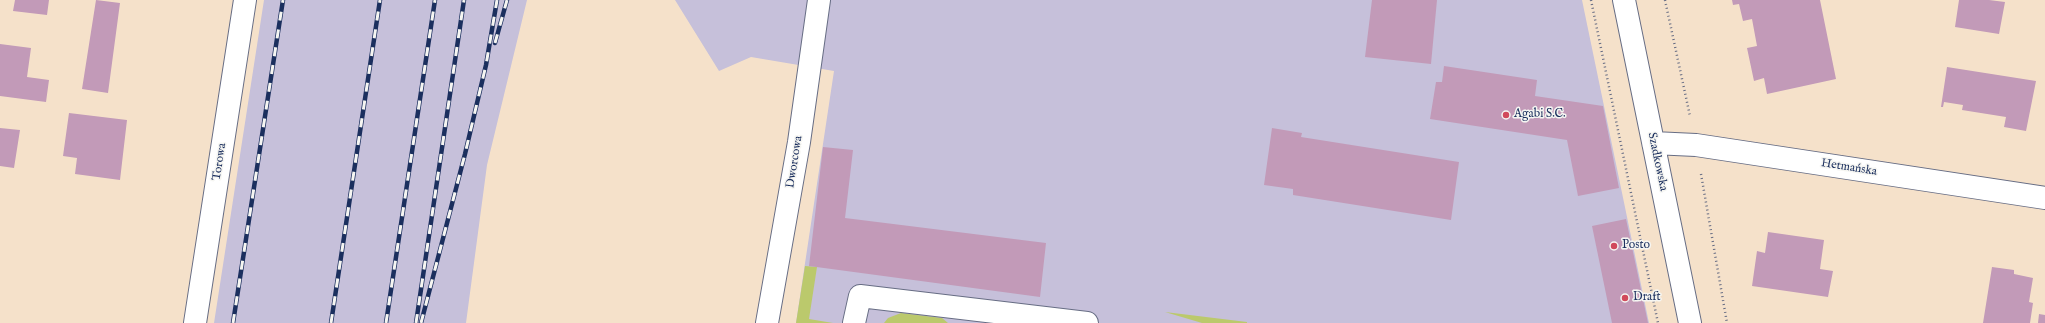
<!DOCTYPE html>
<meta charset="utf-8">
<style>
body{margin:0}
canvas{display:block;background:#f5e1ca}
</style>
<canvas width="2045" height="323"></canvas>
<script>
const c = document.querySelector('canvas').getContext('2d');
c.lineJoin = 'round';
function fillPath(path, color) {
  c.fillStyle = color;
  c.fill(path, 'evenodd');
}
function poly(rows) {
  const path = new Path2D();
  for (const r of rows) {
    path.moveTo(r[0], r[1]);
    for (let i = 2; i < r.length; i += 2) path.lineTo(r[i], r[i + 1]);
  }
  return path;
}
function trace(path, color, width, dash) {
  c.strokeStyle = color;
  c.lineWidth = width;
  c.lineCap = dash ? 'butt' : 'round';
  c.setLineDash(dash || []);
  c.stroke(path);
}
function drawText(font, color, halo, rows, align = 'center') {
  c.font = font + ' "IM FELL English",serif';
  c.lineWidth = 3;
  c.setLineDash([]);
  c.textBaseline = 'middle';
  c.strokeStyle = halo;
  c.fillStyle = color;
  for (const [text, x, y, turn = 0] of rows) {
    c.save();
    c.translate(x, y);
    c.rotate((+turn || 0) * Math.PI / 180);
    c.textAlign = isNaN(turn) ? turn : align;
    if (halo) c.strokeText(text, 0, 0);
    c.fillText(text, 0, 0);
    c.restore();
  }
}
fillPath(poly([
 [264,0,527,0,487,165,466,323,214,323],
 [675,0,1582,0,1649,323,796,323,834,71,751,57,719,71]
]), '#c6c0da');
fillPath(poly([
 [805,266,817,267,809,319,833,323,796,323],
 [1165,312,1247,322,1247,323,1202,323],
 [901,313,942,318,948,323,884,323,888,318]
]), '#bbc96c');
fillPath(poly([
 [15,0,49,0,47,15,13,11],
 [96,0,120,3,108,93,82,89],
 [1372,0,1437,0,1431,64,1365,57],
 [1732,0,1820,0,1836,79,1767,94,1764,78,1754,81,1747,48,1757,46,1752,19,1743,21,1739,4,1733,5],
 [1959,0,1989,0,2005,2,1999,34,1955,27],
 [0,44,31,48,27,77,49,80,46,102,0,96],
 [1444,66,1537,80,1535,96,1603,106,1619,188,1578,196,1567,140,1430,119,1436,82,1442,82],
 [1947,67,2036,81,2026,131,2004,127,2006,117,1962,110,1963,105,1944,102,1943,107,1941,107],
 [69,113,127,120,120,180,75,174,77,158,63,156],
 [0,128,20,130,14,168,0,166],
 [1272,128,1302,133,1301,137,1459,162,1451,220,1293,195,1293,189,1264,185],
 [823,147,853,150,845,218,1046,243,1040,297,809,266],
 [1626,219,1636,266,1648,323,1612,323,1592,226],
 [1768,232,1824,240,1820,269,1833,271,1828,297,1752,286,1757,251,1765,253],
 [1992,267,2014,270,2014,274,2033,278,2029,302,2033,303,2030,323,1983,323],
 [2039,314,2045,315,2045,323,2038,323]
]), '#c29ab8');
const minor = poly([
 [1624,0,1690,323],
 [1653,143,1696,145,2045,198],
 [195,323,245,0],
 [767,323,799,142,819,0],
 [854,323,860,296,1087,323]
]);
trace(minor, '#676d84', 24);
trace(poly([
 [1591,0,1658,323],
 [1665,0,1690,116],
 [1701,174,1727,323]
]), '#676d84', 2.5, [1, 3]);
trace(minor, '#fff', 22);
const rail = poly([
 [495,43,507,0],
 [233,323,283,0],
 [331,323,380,0],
 [386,323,435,0],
 [416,323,464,0],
 [421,323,465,154,486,65,497,0]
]);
trace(rail, '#1b2f5e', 4.5);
trace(rail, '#f6f6f2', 3, [9]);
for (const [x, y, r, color] of [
 [1506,115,4,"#d1495b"],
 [1614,246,4,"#d1495b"],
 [1625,298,4,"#d1495b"]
]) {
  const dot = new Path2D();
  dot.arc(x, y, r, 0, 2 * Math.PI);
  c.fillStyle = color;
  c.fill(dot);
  trace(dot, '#f6f6f2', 1.5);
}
drawText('12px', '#1b2f5e', '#f6f6f2', [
 ["Agabi S.C.",1514,115],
 ["Posto",1622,246],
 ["Draft",1633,298]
], 'left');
drawText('12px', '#1b2f5e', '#f6f6f2', [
 ["Torowa",220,162,-81],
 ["Dworcowa",795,162,-81],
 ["Szadkowska",1657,162,78],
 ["Hetmańska",1849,168,9]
]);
</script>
